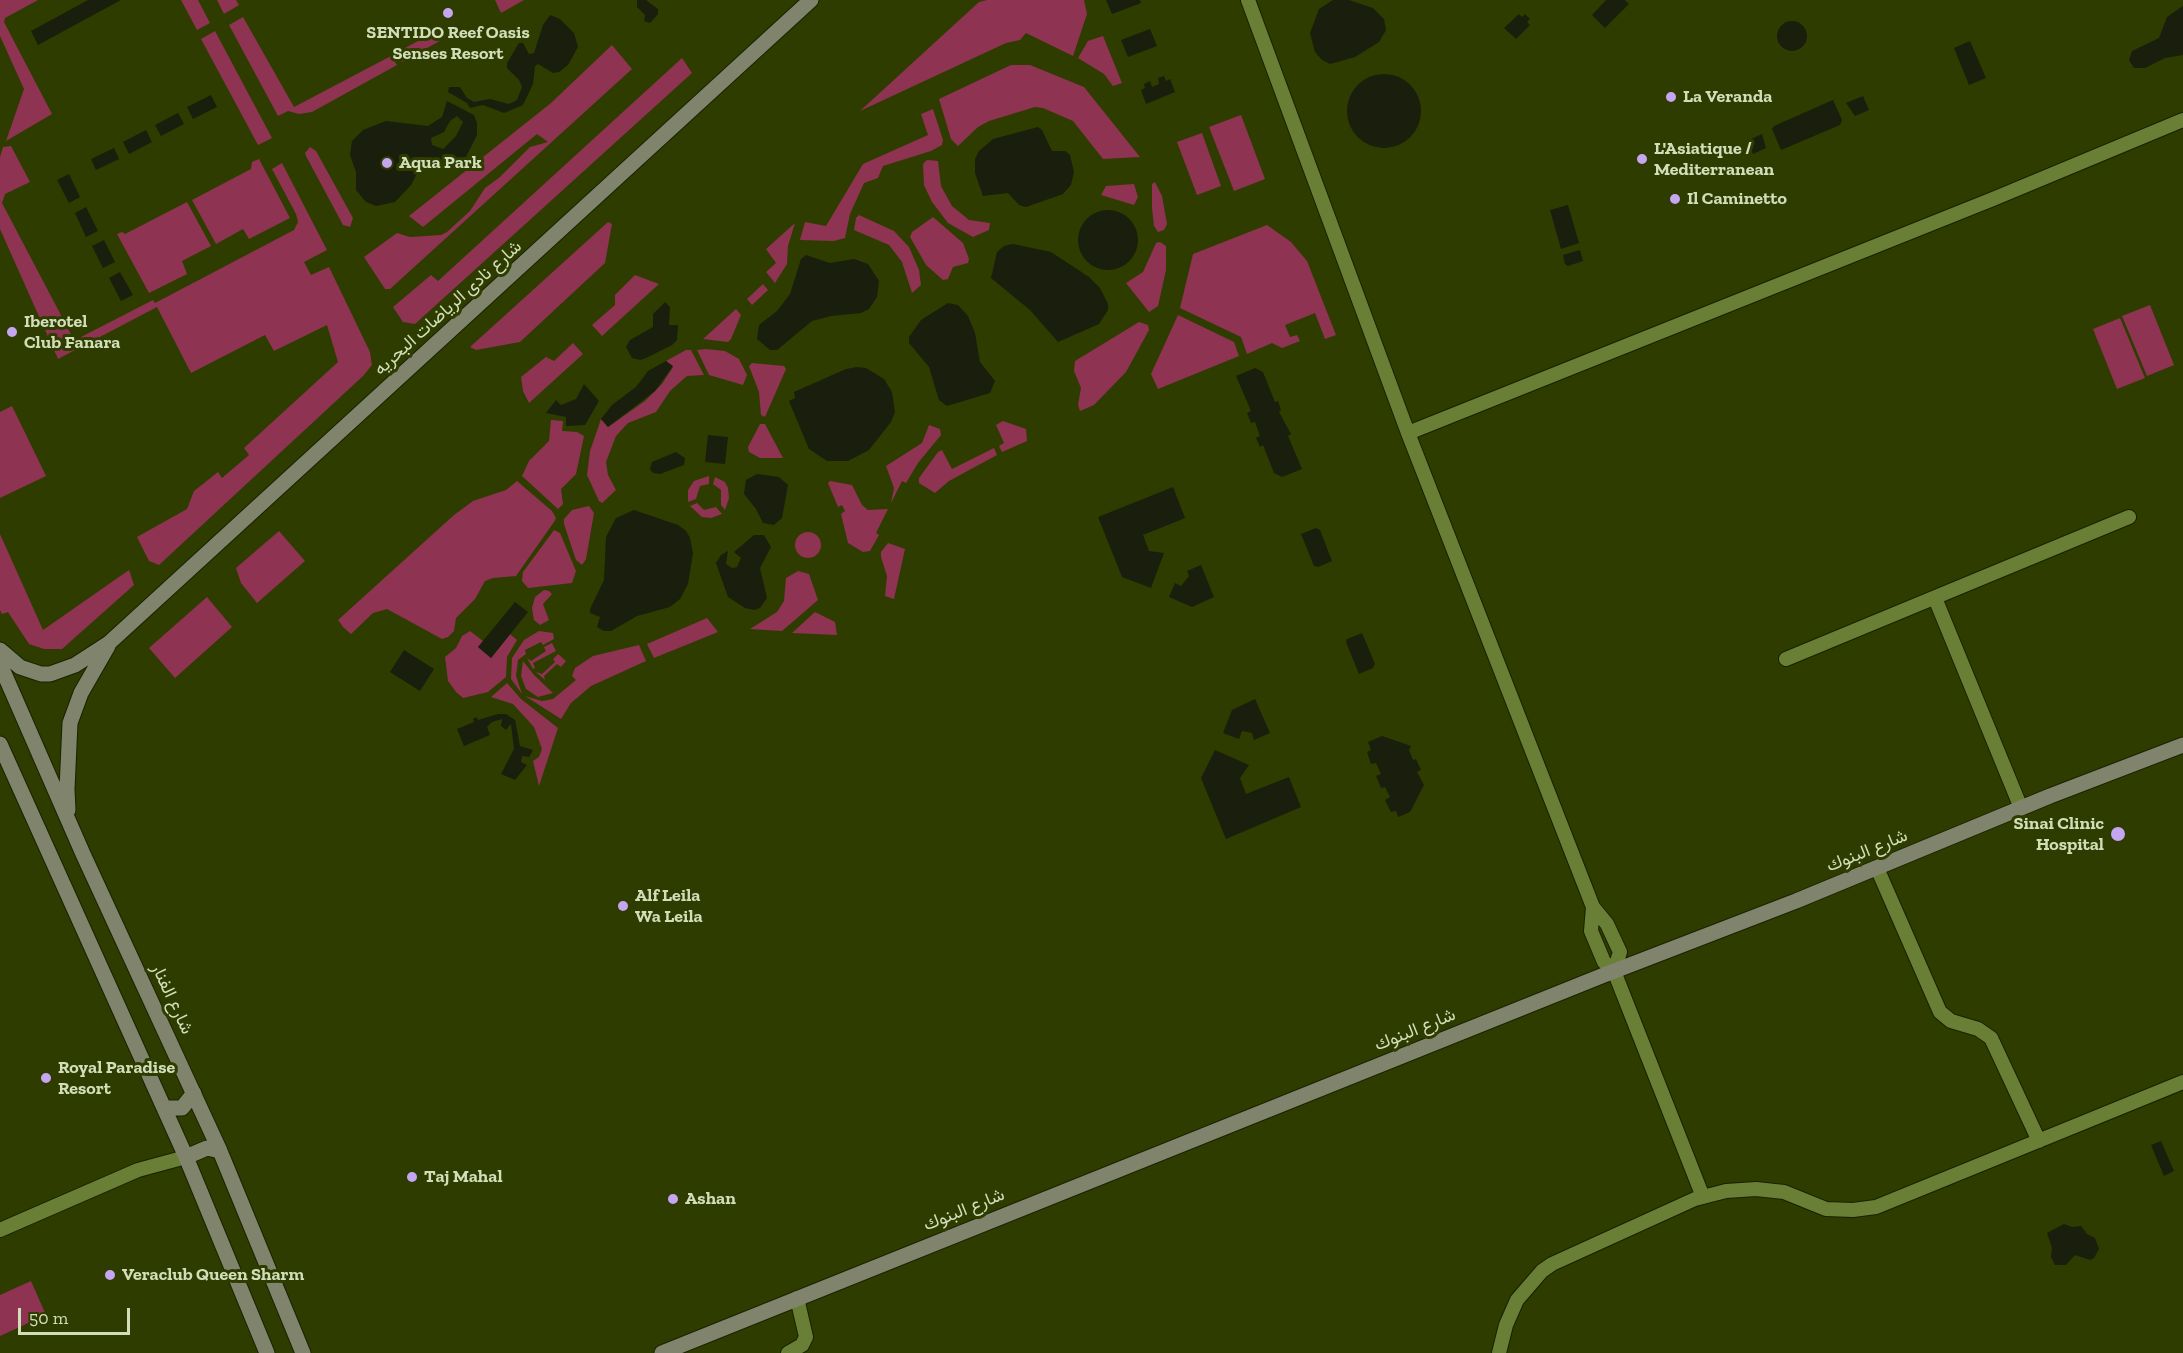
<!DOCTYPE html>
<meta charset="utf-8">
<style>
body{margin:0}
#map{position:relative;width:2183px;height:1353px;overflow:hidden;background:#2e3c00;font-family:"Zilla Slab",serif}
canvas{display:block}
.scale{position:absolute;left:18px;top:1308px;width:112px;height:27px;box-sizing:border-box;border:3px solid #d1deb9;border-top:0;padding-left:8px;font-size:18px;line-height:21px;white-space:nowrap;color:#d1deb9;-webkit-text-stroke:4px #2e3c00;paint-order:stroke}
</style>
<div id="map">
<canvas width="2183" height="1353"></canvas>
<div class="scale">50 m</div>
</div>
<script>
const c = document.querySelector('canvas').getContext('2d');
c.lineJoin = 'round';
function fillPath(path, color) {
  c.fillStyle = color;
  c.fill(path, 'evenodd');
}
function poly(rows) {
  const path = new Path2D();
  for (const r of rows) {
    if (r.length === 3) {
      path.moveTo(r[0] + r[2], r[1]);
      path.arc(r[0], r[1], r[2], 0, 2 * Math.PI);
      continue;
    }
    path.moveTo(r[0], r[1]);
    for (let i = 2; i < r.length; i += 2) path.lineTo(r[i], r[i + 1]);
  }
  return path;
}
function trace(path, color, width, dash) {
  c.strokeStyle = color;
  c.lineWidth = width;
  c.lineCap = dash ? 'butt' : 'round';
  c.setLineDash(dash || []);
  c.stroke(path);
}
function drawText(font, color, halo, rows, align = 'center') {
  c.font = font + ' "Zilla Slab",Vazirmatn,serif';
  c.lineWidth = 6;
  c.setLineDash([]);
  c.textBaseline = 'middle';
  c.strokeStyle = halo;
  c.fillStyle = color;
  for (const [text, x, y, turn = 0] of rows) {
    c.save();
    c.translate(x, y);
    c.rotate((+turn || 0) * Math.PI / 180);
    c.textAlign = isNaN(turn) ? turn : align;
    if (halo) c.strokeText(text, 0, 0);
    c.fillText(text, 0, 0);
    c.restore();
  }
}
fillPath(poly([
 [0,0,38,0,5,18,4,22,52,114,6,141,24,89,0,36],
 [181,0,198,0,210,23,197,30],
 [217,0,236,0,239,5,224,14],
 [495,0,524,0,501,13],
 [987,0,1084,0,1087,14,1073,56,1026,33,1020,40,1006,43,860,111,979,2],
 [243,17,294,107,391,56,397,65,312,112,299,114,288,111,278,116,229,25],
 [440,29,445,38,402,62,396,53],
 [215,31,272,138,258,145,201,39],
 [1103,36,1122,83,1113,86,1104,74,1078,58,1088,41],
 [612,45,632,69,390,289,385,289,364,257,397,233,410,237,441,235,447,232,470,211,485,188,500,177,530,147,548,142,537,134,423,227,409,216,551,103],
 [682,58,692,73,415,324,403,322,393,307,431,275,438,281],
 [1011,65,1030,65,1084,87,1140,157,1103,159,1073,121,1043,108,1035,107,989,121,978,127,958,146,951,139,939,99],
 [933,109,943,140,942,145,931,151,883,166,878,178,864,183,850,214,845,238,834,241,800,240,805,222,826,226,863,164,928,135,921,114],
 [1241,115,1265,179,1234,191,1209,127],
 [1202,133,1221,186,1197,195,1177,142],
 [11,146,30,182,5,194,2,203,73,338,81,337,153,300,155,303,294,230,298,222,296,214,272,169,282,163,327,250,304,262,311,275,329,267,370,352,372,365,363,376,159,565,149,561,137,537,187,509,194,491,218,472,222,478,249,455,244,448,338,362,327,325,274,351,265,335,191,373,157,307,58,359,0,229,0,157,3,147],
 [310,147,316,151,353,218,350,227,343,225,306,156,305,153],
 [259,159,290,218,249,239,243,229,216,244,192,200,251,169,252,162],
 [927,160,938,161,941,186,952,206,969,220,990,223,989,230,973,237,948,223,932,202,924,185,923,164],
 [1155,182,1162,196,1167,224,1164,230,1158,232,1154,226,1152,208,1152,184],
 [1134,184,1138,197,1134,205,1101,195,1106,186],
 [187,202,211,246,182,261,187,274,149,293,117,234,122,232,125,234],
 [859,215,894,231,909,247,919,270,921,285,912,293,902,262,889,245,854,230,856,218],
 [933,217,963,243,969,259,968,263,953,267,948,279,943,280,926,265,910,237,912,232],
 [608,222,612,224,605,263,520,342,476,350,470,347],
 [795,223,788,246,787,264,775,283,766,272,776,263,766,249],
 [1267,225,1291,242,1307,261,1336,335,1325,339,1315,313,1285,325,1290,337,1297,335,1300,341,1282,348,1272,343,1247,354,1241,337,1180,308,1193,254],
 [1160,242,1166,246,1166,270,1158,306,1149,312,1126,283,1143,272,1156,243],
 [635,275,659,284,602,336,592,325,615,305,615,295],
 [763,284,768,290,752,305,747,299],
 [2150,305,2174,365,2147,376,2122,316],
 [736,309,741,315,731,339,728,342,703,339],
 [1178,315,1234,342,1239,356,1158,389,1151,374],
 [2120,318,2145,378,2117,389,2093,329],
 [1139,322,1148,325,1149,330,1126,372,1094,405,1080,411,1078,405,1081,388,1074,371,1075,361],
 [573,343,583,354,529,403,523,391,521,377,546,357,554,361],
 [706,349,725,351,739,359,747,375,743,385,709,375,697,350],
 [686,350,691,350,704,375,687,376,670,391,656,412,628,423,616,436,606,462,608,475,616,490,602,503,599,501,587,475,590,451,601,419,608,427,645,401,662,384,673,367,666,361],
 [752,363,784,366,786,369,765,417,761,415,759,392,749,366],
 [12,406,46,476,0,498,0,412],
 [551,420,563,421,562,431,577,432,584,436,576,474,561,489,563,504,558,509,522,476,529,461,549,441],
 [1003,421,1026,429,1027,441,1002,452,999,446,1004,443,996,425],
 [760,424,765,424,783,458,760,458,749,452,748,447],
 [929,425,940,429,941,435,918,463,906,483,902,481,891,503,894,488,886,466,922,443],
 [994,448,997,455,949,481,935,493,919,483,919,478,938,452,942,450,952,469],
 [709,476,709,484,700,486,696,499,688,502,688,490,694,481],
 [715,477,725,482,728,488,729,498,725,510,721,505,721,490,713,484],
 [517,481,552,511,556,518,554,522,516,576,493,578,485,581,475,599,456,618,454,631,448,637,442,639,387,609,373,613,351,634,343,627,338,620,454,515,473,501,506,490],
 [830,481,852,485,862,505,868,510,888,509,876,533,879,535,870,551,863,552,848,543,841,514,845,511,842,505,838,507,828,483],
 [697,503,704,510,716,507,722,514,711,518,702,517,690,506],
 [589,506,594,513,586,559,582,565,576,560,564,524,564,519,572,510],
 [554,530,560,533,576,571,572,583,528,588,522,581,523,572],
 [279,531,305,561,257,603,241,583,236,568],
 [808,545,13],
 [0,534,43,630,129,570,134,585,62,649,44,649,29,644,8,612,2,614,0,610],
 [888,543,905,549,894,599,885,596,887,576,881,557,881,552],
 [798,571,809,574,818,600,782,631,750,629,777,612,784,601,786,578],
 [544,590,549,591,552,594,543,604,549,620,540,625,534,620,532,608,535,597],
 [207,597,232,627,175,678,149,648],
 [815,612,835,622,837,635,792,633],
 [707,618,718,632,654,658,647,644],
 [470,631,483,641,478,647,491,658,510,634,517,640,507,657,506,677,488,692,463,698,456,692,448,681,445,657,456,648,462,636],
 [539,631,553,633,554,639,543,645,541,642,525,650,526,654,518,660,516,676,522,694,511,679,512,658,524,640],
 [552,643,556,651,533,663,535,668,533,669,527,658,531,661,546,651,544,647],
 [639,645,646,661,591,686,571,703,561,719,525,696,542,701,553,699,576,680,572,676,575,668,593,656],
 [558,654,566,661,561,667,557,664,544,676,545,680,536,672,542,674,555,662,553,659],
 [523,661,534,675,553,693,538,697,526,689,521,676],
 [507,683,521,699,558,728,539,786,533,761,539,757,542,749,534,727,513,704,491,697],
 [31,1281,46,1315,0,1336,0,1295]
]), '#8e3351');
fillPath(poly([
 [88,0,121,0,38,45,31,31],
 [637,0,646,0,658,9,658,14,650,23,644,21,645,15,637,7],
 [1106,0,1140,0,1141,3,1112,14],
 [1333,0,1349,0,1373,8,1384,19,1386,30,1379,42,1355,57,1330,64,1322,60,1315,52,1310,33,1319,9],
 [1606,0,1625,0,1629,4,1605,28,1592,15],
 [2183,6,2183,55,2165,58,2145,68,2134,68,2129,60,2132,51,2159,38,2167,17],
 [1519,14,1522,17,1525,14,1530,19,1527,22,1530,25,1516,39,1504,28],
 [550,15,560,19,574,33,578,47,568,65,559,72,553,73,538,64,535,66,533,84,523,105,504,113,483,105,470,108,467,103,448,92,449,87,460,87,467,98,474,102,490,99,509,104,517,100,522,87,519,80,507,68,507,63,519,43,523,43,529,54,534,53,543,25],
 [1792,36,15],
 [1150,29,1157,46,1128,57,1121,40],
 [1970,41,1986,78,1969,85,1954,48],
 [1384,111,37],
 [1164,76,1166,81,1170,79,1175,92,1146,104,1141,90,1145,88,1144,84,1150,81,1152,87,1159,84,1158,78],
 [211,95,217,107,193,119,187,107],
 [1863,96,1869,110,1855,116,1846,103],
 [1833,100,1842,120,1840,125,1781,150,1772,129,1774,126],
 [447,101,474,115,477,123,477,135,465,159,452,164,435,161,422,164,411,185,395,202,376,206,366,202,356,190,356,172,350,155,352,141,363,130,386,121,428,126,442,117],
 [457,116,463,122,456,136,443,149,432,145,431,138,444,132,450,121],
 [178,113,184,124,161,136,155,125],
 [1038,127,1042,130,1052,151,1065,151,1070,155,1074,172,1071,185,1063,194,1026,207,1019,205,1008,193,983,196,975,173,975,159,979,151,993,139],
 [146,130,152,142,129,154,123,142],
 [1762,134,1766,148,1753,154,1747,141],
 [114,148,119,159,96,170,91,159],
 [69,174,80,197,69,203,57,180],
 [1568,205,1579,243,1561,249,1550,210],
 [86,207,98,231,86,237,75,213],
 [1108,240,30],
 [104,240,115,262,103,268,92,246],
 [1013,244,1051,252,1089,277,1100,288,1108,304,1108,310,1099,324,1058,342,1030,310,991,278,997,252,1004,246],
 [1580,250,1583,261,1568,266,1565,264,1563,255],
 [806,255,830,263,854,259,868,264,879,281,877,297,869,309,861,313,831,316,812,321,777,350,770,350,757,339,759,325,777,311,790,294,801,259],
 [120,272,133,295,121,301,109,278],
 [665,302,670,307,669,325,678,325,677,340,672,345,646,358,640,360,632,358,626,347,630,340,653,327,653,314],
 [948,303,958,305,968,316,975,333,980,362,995,381,990,393,947,406,939,400,929,367,909,343,909,337,921,320],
 [666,361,673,366,655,391,608,427,601,419,612,405,636,387,648,371],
 [857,367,866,368,884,379,892,392,895,412,891,422,869,450,848,461,827,461,809,449,789,401,795,398,794,392,846,369],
 [1255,368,1263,372,1275,402,1278,401,1281,410,1279,412,1291,434,1288,436,1302,469,1282,477,1274,473,1263,445,1260,447,1256,438,1260,436,1255,422,1251,423,1247,413,1251,411,1236,376],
 [584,384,599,401,585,425,566,426,566,417,546,413,556,400,561,405,576,399],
 [708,435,728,437,725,464,705,462],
 [676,452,685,458,684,465,660,474,653,473,650,469,652,462],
 [757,474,779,477,788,485,782,518,774,525,763,523,756,509,744,494,746,480],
 [1173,487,1185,518,1143,535,1149,551,1164,553,1151,588,1122,577,1098,517],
 [634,510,678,525,686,531,690,538,693,553,688,584,680,599,670,607,637,616,611,631,604,631,597,627,600,617,590,613,590,609,604,580,606,537,616,518],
 [1316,528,1320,530,1332,561,1318,567,1314,566,1301,534],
 [754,535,764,535,771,547,760,568,767,598,760,608,754,610,745,608,728,597,716,563,721,555,728,551,726,564,732,568,737,567,741,558,734,552],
 [1201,565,1214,597,1192,607,1169,597,1175,583,1181,586,1189,576,1187,571],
 [515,602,528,612,491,658,478,647],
 [1362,633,1375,664,1373,668,1359,674,1346,642,1347,639],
 [404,650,434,669,420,691,390,672],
 [1255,699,1270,733,1254,740,1252,733,1242,731,1239,739,1223,733,1232,710],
 [498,714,506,714,515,720,520,746,533,750,529,757,522,756,521,762,527,765,515,780,501,774,514,749,511,724,506,730,501,726,502,719,492,722,487,727,490,735,464,746,457,729,474,722,473,719,476,717,478,720],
 [1382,736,1411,746,1409,750,1413,760,1416,759,1421,770,1417,772,1424,785,1410,812,1398,817,1396,811,1391,812,1385,800,1390,797,1385,787,1381,788,1376,776,1381,774,1376,763,1371,764,1367,752,1371,750,1368,742],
 [1215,750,1249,765,1240,778,1246,794,1289,777,1301,807,1226,839,1201,778],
 [2161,1141,2174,1171,2164,1176,2151,1145],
 [2064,1224,2072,1227,2081,1226,2087,1234,2095,1238,2099,1249,2094,1258,2090,1260,2075,1255,2066,1265,2055,1265,2051,1257,2052,1248,2047,1233]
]), '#191e0d');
const minor = poly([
 [1248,0,1408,433,1593,907,1607,924,1620,952,1614,971],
 [1408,433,1993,199,2183,120],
 [1935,598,2021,808],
 [1786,659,2129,517],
 [1877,868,1940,1012,1951,1021,1978,1029,1991,1038,2039,1141],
 [1593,907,1591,931,1604,962,1614,971,1703,1197],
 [0,1230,138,1170,186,1157],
 [788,1353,802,1345,806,1337,797,1298],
 [1499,1353,1506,1325,1517,1300,1542,1271,1552,1264,1695,1199,1726,1191,1756,1189,1784,1192,1826,1209,1853,1210,1876,1207,2183,1082]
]);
const secondary = poly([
 [0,650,20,667,41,674,50,674,75,665,109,643,811,0],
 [0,664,83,854,220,1151,303,1353],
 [0,744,186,1157,267,1353],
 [68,810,67,789,70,723,81,693,108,646],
 [164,1108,182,1108,194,1093],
 [186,1157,207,1148,220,1151],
 [662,1353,1604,975,1796,901,2050,796,2183,745]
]);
trace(minor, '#182200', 16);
trace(secondary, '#182200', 17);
trace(minor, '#6a7f36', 14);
trace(secondary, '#81846c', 15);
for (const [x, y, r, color] of [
 [448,13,6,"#c5a6f0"],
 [1671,97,6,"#c5a6f0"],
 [1642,159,6,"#c5a6f0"],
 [387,163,6,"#c5a6f0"],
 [1675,199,6,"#c5a6f0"],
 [12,332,6,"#c5a6f0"],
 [2118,834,8,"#c5a6f0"],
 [623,906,6,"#c5a6f0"],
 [46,1078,6,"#c5a6f0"],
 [412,1177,6,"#c5a6f0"],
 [673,1199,6,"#c5a6f0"],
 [110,1275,6,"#c5a6f0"]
]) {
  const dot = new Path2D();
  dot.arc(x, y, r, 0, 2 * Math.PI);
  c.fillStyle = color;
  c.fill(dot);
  trace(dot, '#2e3c00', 2);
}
drawText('bold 18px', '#d1deb9', '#2e3c00', [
 ["SENTIDO Reef Oasis",448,33,"center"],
 ["Senses Resort",448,54,"center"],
 ["La Veranda",1683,97],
 ["L'Asiatique /",1654,149],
 ["Mediterranean",1654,170],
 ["Aqua Park",399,163],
 ["Il Caminetto",1687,199],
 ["Iberotel",24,322],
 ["Club Fanara",24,343],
 ["Sinai Clinic",2104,824,"right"],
 ["Hospital",2104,845,"right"],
 ["Alf Leila",635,896],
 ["Wa Leila",635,917],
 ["Royal Paradise",58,1068],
 ["Resort",58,1089],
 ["Taj Mahal",424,1177],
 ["Ashan",685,1199],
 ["Veraclub Queen Sharm",122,1275]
], 'left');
drawText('18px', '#d1deb9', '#2e3c00', [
 ["شارع نادى الرياضات البحريه",448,308,-42],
 ["شارع البنوك",1867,851,-22],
 ["شارع الفنار",172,999,65],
 ["شارع البنوك",1415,1030,-22],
 ["شارع البنوك",964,1210,-22]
]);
</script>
